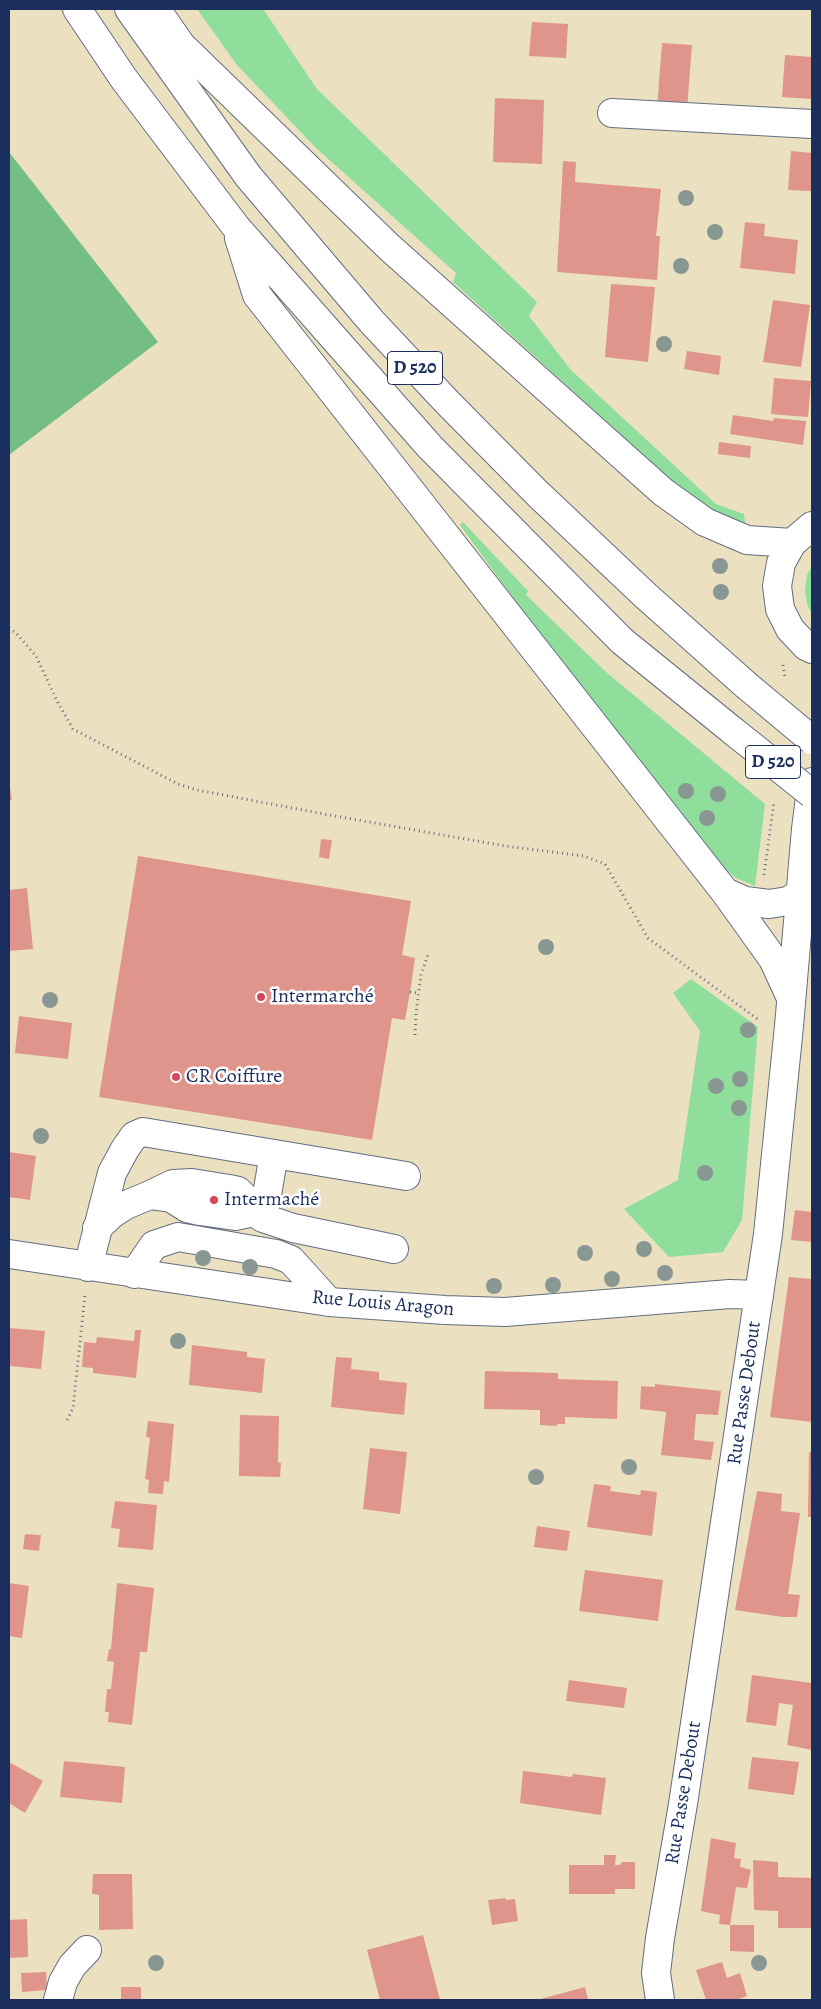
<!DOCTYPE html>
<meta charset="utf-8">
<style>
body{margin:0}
#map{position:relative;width:821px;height:2009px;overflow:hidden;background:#ebe1c0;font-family:Alegreya,serif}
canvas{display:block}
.frame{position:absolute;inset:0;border:10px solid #1b2f5e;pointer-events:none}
</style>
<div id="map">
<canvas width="821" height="2009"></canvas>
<div class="frame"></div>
</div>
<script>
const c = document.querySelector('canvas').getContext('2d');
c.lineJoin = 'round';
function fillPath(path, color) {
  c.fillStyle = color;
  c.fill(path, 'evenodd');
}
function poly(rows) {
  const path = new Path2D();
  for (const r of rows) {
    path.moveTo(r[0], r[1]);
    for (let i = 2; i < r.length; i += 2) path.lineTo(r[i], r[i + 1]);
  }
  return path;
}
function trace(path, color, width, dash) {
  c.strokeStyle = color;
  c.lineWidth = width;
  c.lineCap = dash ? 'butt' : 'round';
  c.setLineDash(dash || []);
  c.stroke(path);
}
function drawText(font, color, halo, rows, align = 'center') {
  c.font = font + ' Alegreya,serif';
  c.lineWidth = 5;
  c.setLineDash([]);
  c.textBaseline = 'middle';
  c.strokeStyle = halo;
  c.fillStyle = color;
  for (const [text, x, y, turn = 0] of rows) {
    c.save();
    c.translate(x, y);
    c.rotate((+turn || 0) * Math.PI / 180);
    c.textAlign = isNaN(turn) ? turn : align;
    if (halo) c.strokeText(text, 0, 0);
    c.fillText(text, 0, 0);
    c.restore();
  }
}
fillPath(poly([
 [197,9,263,9,317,89,537,302,529,316,571,370,716,504,744,514,745,523,713,511,675,484,453,282,456,273,317,149,237,65],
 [463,522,528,591,526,595,606,672,765,804,755,886,736,878,713,859,530,621,460,525],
 [812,566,812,614,807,604,805,590,807,575],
 [691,979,758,1027,742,1220,723,1252,669,1257,624,1209,678,1180,700,1031,673,993]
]), '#90de9c');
fillPath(poly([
 [9,152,158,342,9,455]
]), '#74bd84');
fillPath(poly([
 [532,22,568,24,566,58,529,56],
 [662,43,692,45,687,109,657,108],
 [785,55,812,57,812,99,782,97],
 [495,98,544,100,542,164,493,162],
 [791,151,812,153,812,191,788,190],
 [563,161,576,162,575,182,661,189,656,236,660,236,657,280,557,272],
 [745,222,765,224,764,236,798,240,795,274,740,268],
 [611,284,655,287,648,362,605,357],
 [773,300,810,305,801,367,763,362],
 [687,351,721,356,719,375,684,369],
 [774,378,811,381,808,417,771,414],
 [733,415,773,421,774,418,806,421,803,445,730,434],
 [719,442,751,446,750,458,718,454],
 [9,782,12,800,9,800],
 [321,839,332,840,329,859,319,857],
 [138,856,411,901,402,955,415,958,410,992,405,1020,392,1018,372,1140,99,1097],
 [27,888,33,949,9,951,9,890],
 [19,1016,72,1023,68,1059,15,1053],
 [9,1152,36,1156,30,1200,9,1197],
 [795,1210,812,1212,812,1242,791,1240],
 [789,1277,812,1279,812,1422,770,1417],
 [9,1328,45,1331,41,1369,9,1366],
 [135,1330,141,1330,136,1378,93,1373,93,1368,82,1367,84,1342,96,1343,97,1337,134,1341],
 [192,1345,247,1352,247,1357,265,1359,262,1393,189,1385],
 [336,1357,352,1358,351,1369,379,1372,379,1380,407,1383,404,1415,331,1407],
 [485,1371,558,1373,558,1379,618,1381,617,1419,565,1417,565,1424,557,1424,557,1426,540,1425,540,1410,484,1409],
 [655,1384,721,1391,718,1415,696,1414,694,1440,714,1442,711,1460,661,1455,666,1412,640,1409,641,1386,655,1387],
 [240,1415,279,1416,278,1462,281,1463,280,1477,239,1476],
 [148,1421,174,1424,169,1482,164,1481,163,1494,148,1493,149,1480,145,1479,150,1438,146,1437],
 [370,1448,407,1452,400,1514,363,1509],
 [809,1452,812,1452,812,1517,808,1517],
 [594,1484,611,1486,610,1491,640,1495,641,1490,657,1492,652,1536,587,1527],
 [757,1491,782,1494,781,1511,800,1513,788,1594,800,1595,797,1617,783,1617,735,1610],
 [115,1501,157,1505,153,1550,118,1547,120,1529,111,1528],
 [537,1526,570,1531,567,1551,534,1547],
 [25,1534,41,1535,39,1551,23,1549],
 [585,1570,663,1580,658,1621,579,1611],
 [9,1583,29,1586,22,1638,9,1636],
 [117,1583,154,1588,147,1652,140,1652,132,1725,108,1722,109,1712,105,1712,107,1689,111,1689,114,1662,107,1661,109,1649,111,1649],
 [752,1675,812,1683,812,1750,787,1745,793,1705,779,1703,776,1726,746,1722],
 [569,1680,627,1688,624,1708,566,1701],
 [752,1757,799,1762,794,1795,748,1789],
 [64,1761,125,1767,122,1803,60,1797],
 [9,1762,43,1781,25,1813,9,1803],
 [523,1771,572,1777,573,1774,606,1778,601,1815,520,1803],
 [711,1838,736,1843,734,1858,741,1859,740,1867,751,1870,747,1888,736,1887,730,1925,719,1924,720,1915,701,1911],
 [604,1855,616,1855,615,1865,620,1865,622,1862,635,1862,635,1889,615,1889,615,1894,569,1894,569,1865,604,1865],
 [753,1860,778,1862,778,1877,812,1878,812,1928,778,1928,778,1911,754,1910],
 [93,1874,132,1874,133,1929,99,1930,99,1895,92,1894],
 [506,1898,506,1900,515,1899,518,1921,492,1925,488,1900],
 [27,1919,28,1957,9,1958,9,1920],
 [730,1925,754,1925,754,1952,730,1951],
 [423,1935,440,2000,380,2000,367,1950],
 [722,1962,727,1978,740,1973,747,1996,736,2000,706,2000,696,1970],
 [46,1972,47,1990,22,1992,21,1973],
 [121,1987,141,1987,141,2000,121,1999],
 [585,1987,588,2000,537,2000]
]), '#df958b');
const minor = poly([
 [612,113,812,124],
 [150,1195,173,1184,192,1183,229,1189,238,1191,246,1199,254,1212,263,1218,293,1228,394,1249],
 [263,1218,274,1154],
 [97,1228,112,1214,126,1205,150,1195,171,1198,187,1208,200,1211,235,1216,254,1212],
 [9,1254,329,1302,445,1310,505,1312,730,1294,759,1295],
 [88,1267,112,1173,125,1149,134,1136,143,1132,406,1176],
 [134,1274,154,1245,178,1237,276,1254,291,1260,329,1302],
 [58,2000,63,1982,72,1966,87,1950]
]);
const major = poly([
 [77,9,124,79,236,227,430,447,622,641,733,731],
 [129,9,248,176,372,322,448,403,538,494,646,596,746,685],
 [156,9,181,45,389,247,663,492,705,522,747,540,792,543],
 [239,238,257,295,725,892,773,959,790,996],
 [812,526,792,543,781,563,777,586,780,609,790,629,806,646,812,649],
 [725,892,745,901,769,904,788,901,801,893],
 [660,2000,656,1973,660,1938,683,1804,768,1234,789,1026,806,829,812,782]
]);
trace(minor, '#646d80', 30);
trace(major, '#646d80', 30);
trace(poly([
 [9,628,16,633,36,656,57,701,73,729,178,784,197,790,324,814,505,846,584,856,605,864,648,938,760,1021],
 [783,665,785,678],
 [764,875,774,802],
 [410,992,419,993],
 [415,1035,416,1013,421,975,429,952],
 [67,1420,73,1408,85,1295]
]), '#646d80', 3, [1, 4]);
trace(minor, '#fff', 28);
trace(major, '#fff', 28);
const majorBridge = poly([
 [746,685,812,740],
 [733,731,812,794]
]);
trace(majorBridge, '#646d80', 30, []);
trace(majorBridge, '#fff', 28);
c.fillStyle = '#899793';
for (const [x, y] of [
 [686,198],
 [715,232],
 [681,266],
 [664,344],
 [720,566],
 [721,592],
 [686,791],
 [718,794],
 [707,818],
 [546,947],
 [50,1000],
 [748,1030],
 [740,1079],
 [716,1086],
 [739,1108],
 [41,1136],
 [705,1173],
 [644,1249],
 [585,1253],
 [203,1258],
 [250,1267],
 [665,1273],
 [612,1279],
 [553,1285],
 [494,1286],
 [178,1341],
 [629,1467],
 [536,1477],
 [156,1963],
 [759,1963]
]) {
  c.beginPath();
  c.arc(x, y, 8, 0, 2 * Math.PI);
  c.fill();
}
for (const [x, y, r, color] of [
 [261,997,5,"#d1495b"],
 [176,1077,5,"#d1495b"],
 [214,1200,5,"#d1495b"]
]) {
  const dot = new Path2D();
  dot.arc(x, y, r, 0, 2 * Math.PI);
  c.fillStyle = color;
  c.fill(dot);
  trace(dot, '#fff', 2);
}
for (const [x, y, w] of [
 [415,368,55],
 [773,762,55]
]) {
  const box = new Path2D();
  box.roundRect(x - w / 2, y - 16.5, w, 33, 4);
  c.fillStyle = '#fff';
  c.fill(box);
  trace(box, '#1b2f5e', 1);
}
drawText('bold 19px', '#1b2f5e', null, [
 ["D 520",415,368],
 ["D 520",773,762]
]);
drawText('20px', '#1b2f5e', '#fff', [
 ["Intermarché",271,997],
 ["CR Coiffure",186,1077],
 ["Intermaché",224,1200]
], 'left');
drawText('20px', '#1b2f5e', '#fff', [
 ["Rue Louis Aragon",383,1304,5],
 ["Rue Passe Debout",745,1393,-82],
 ["Rue Passe Debout",684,1793,-81]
]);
</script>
